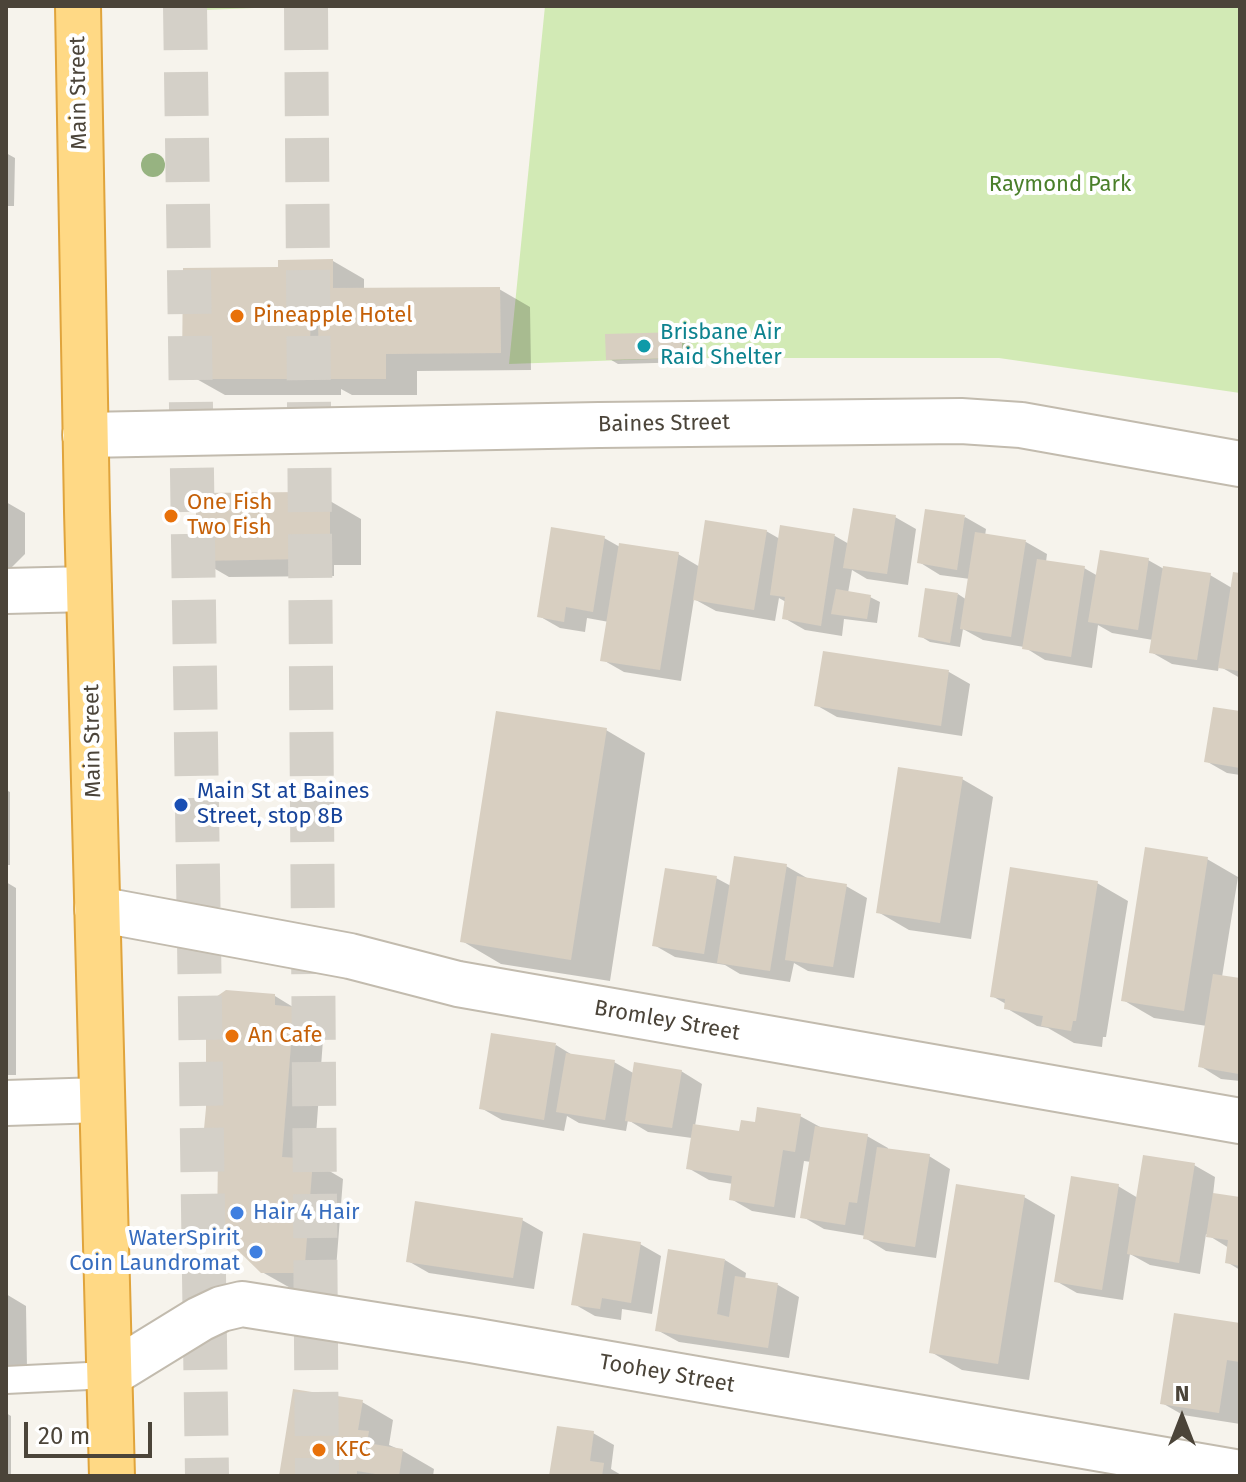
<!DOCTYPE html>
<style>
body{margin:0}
#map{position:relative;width:1246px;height:1482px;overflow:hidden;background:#f6f3ec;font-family:"Fira Sans",sans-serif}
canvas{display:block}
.frame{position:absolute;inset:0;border:8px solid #4b4439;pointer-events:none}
.north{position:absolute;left:1142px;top:1378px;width:80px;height:80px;-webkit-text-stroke:6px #fff;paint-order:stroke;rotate:0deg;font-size:22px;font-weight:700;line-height:32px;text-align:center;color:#4b4439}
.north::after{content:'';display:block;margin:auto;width:28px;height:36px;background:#4b4439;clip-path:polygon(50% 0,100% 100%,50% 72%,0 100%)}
.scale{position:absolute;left:24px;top:1422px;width:128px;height:36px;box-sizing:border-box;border:4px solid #4b4439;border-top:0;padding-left:10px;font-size:24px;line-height:28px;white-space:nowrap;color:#4b4439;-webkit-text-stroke:6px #fff;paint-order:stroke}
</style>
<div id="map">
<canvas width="1246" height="1482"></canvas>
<div class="frame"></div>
<div class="north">N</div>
<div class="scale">20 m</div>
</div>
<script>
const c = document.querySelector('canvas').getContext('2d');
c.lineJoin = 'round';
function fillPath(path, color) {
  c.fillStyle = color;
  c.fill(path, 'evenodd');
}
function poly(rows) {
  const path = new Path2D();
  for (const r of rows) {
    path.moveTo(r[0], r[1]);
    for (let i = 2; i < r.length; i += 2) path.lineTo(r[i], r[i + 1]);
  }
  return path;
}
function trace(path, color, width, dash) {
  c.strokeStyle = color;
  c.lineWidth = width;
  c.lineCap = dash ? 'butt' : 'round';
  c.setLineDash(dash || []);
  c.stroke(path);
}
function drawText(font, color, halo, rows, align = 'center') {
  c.font = font + ' "Fira Sans",sans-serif';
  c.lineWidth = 8;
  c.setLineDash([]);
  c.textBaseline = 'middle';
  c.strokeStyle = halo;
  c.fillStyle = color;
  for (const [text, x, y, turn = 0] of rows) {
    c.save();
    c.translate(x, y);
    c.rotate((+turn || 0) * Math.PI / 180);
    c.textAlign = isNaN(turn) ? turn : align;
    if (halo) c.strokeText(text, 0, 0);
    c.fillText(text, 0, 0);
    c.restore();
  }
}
fillPath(poly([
 [181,6,303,6,181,11],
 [545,6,1240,6,1240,393,999,358,682,358,509,364]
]), '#d2eab5');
fillPath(poly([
 [6,153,15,158,14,206,6,206],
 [333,261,364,279,364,290,499,289,530,307,531,370,417,371,417,395,352,395,341,389,341,395,225,395,193,377,280,269],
 [681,334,691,340,692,362,618,364,608,358],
 [303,494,315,501,330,501,361,519,361,565,334,565,334,576,229,577,198,559],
 [6,502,25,513,25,554,6,573],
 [895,517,916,529,908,585,867,579,852,570,848,593,870,597,880,602,877,623,844,619,842,636,805,630,784,618,786,602,779,598,775,621,716,611,694,599,681,681,624,672,603,660,609,622,587,618,585,632,560,628,539,616,604,538,620,547,678,554,700,567,766,531,780,539,835,536,849,544],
 [965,517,986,529,985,536,1026,542,1047,554,1046,562,1084,568,1098,576,1148,560,1164,569,1210,575,1232,588,1240,575,1240,678,1219,666,1218,671,1172,664,1151,652,1153,640,1112,633,1098,625,1092,668,1045,660,1024,647,983,640,963,629,960,647,930,642,920,636,958,594,967,600,970,579,940,575,919,562],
 [824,653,949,672,970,684,962,736,837,717,816,705],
 [1240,713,1240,775,1227,773,1206,761],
 [606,730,645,753,610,981,501,964,462,941],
 [962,779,993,797,971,939,909,930,878,912],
 [6,790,10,792,10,865,6,865],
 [1207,859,1238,877,1222,977,1240,980,1240,1081,1221,1079,1200,1066,1207,1026,1154,1018,1123,1000],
 [786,866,807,878,846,886,867,898,854,978,808,971,794,963,790,982,740,974,725,965,675,957,654,945,716,878,731,886],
 [6,882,16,888,16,1075,6,1075],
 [1097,883,1128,901,1106,1037,1103,1037,1102,1047,1074,1043,1048,1028,1037,1026,1006,1008,1006,1004,992,996],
 [275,996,324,1026,314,1162,343,1179,335,1282,329,1290,294,1290,262,1272],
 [556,1045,574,1056,614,1062,635,1074,681,1071,702,1084,695,1126,741,1133,757,1124,800,1116,822,1128,867,1136,888,1148,888,1150,929,1156,950,1169,936,1258,886,1251,865,1238,866,1236,824,1229,803,1217,811,1162,804,1161,795,1218,752,1211,731,1199,733,1184,709,1180,688,1168,692,1138,648,1132,628,1120,626,1131,579,1123,567,1116,564,1131,502,1120,481,1108],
 [1194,1165,1215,1177,1213,1195,1240,1199,1240,1270,1227,1262,1229,1248,1206,1234,1200,1274,1150,1265,1130,1254,1123,1300,1077,1293,1056,1281,1118,1186,1138,1198],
 [1024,1197,1055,1215,1029,1380,962,1370,931,1352],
 [522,1220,543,1232,534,1289,429,1273,408,1261],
 [640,1244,661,1256,652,1314,622,1309,621,1320,595,1316,574,1304],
 [725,1260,746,1273,745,1280,778,1285,799,1297,789,1358,679,1342,657,1330],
 [6,1294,26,1306,27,1368,6,1368],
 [1240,1325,1240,1424,1183,1415,1162,1403],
 [362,1402,393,1420,389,1445,403,1451,434,1469,433,1476,281,1476],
 [6,1413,11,1416,11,1476,6,1476],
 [593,1433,614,1445,611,1469,623,1476,551,1476]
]), '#0003');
fillPath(poly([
 [333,259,333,288,500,287,501,353,386,354,386,379,319,379,318,314,310,314,311,379,192,379,182,367,183,268,278,267,278,260],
 [682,332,682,358,606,360,605,334],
 [303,492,304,499,330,499,330,548,304,549,304,559,196,561,196,493],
 [853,508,896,515,887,574,843,568],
 [925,509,965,515,957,570,917,563],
 [705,520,767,530,754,610,693,600],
 [780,525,835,534,821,626,782,619,785,597,770,595],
 [551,527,605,536,593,612,566,607,564,622,537,617],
 [975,532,1026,540,1011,637,960,629],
 [619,543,679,552,660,670,600,661],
 [1100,550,1149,558,1138,630,1088,622],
 [1037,559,1085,566,1071,657,1022,649],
 [1163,566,1211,573,1197,660,1149,653],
 [1233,572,1240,573,1240,671,1218,668],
 [925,588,958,593,950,643,918,637],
 [836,589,871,595,867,619,831,614],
 [823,651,949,670,941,726,814,706],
 [1213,707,1240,711,1240,768,1204,762],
 [496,711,607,728,571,960,460,942],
 [898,767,963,777,940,923,876,913],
 [1145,847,1208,857,1184,1011,1121,1001],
 [734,856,787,864,770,971,717,963],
 [1010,867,1098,881,1076,1021,1073,1021,1071,1031,1041,1026,1043,1016,1004,1009,1005,999,990,997],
 [665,868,717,876,704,954,652,946],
 [797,876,847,884,833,967,785,960],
 [1213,974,1240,978,1239,1074,1198,1067],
 [226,990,275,994,275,1005,294,1007,282,1157,313,1159,305,1263,298,1273,261,1273,217,1230,218,1154,204,1129,206,1108,206,1004],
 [491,1033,556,1043,544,1120,479,1109],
 [566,1053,615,1060,605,1120,556,1112],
 [634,1062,682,1070,672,1128,625,1121],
 [757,1107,801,1114,795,1152,783,1150,774,1207,729,1200,732,1176,686,1169,693,1124,739,1131,741,1120,755,1122],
 [815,1126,868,1134,857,1203,849,1202,845,1225,800,1218],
 [877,1147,930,1154,915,1247,863,1239],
 [1143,1155,1195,1163,1179,1263,1127,1254],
 [1071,1176,1119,1184,1102,1290,1054,1282],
 [956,1184,1025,1195,998,1364,929,1353],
 [1213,1193,1240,1197,1240,1266,1225,1263,1228,1240,1206,1237],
 [415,1201,523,1218,513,1278,406,1262],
 [583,1233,641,1242,631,1303,602,1298,600,1309,571,1305],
 [668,1249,725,1259,717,1314,729,1317,735,1276,778,1283,768,1348,655,1331],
 [1174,1313,1240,1323,1240,1362,1227,1360,1219,1413,1160,1404],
 [293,1389,363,1400,358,1430,369,1431,367,1443,403,1449,399,1476,388,1476,357,1471,357,1476,279,1476],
 [557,1426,594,1431,590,1461,604,1463,602,1476,549,1476]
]), '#d8cfc1');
trace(poly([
 [185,6,207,1476],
 [306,6,317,1476]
]), '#d4d0c8', 44, [44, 22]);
const service = poly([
 [6,1380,109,1375]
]);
const minor = poly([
 [6,591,89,589],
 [97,909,350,956,458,984,1240,1121],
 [6,1103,102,1100],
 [109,1375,200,1319,221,1309,242,1304,471,1340,1240,1473]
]);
const tertiary = poly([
 [85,435,599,425,961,421,1021,425,1240,464]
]);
const trunk = poly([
 [78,6,87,511,112,1476]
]);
trace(service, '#c2bbae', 30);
trace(minor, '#c2bbae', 48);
trace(tertiary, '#c2bbae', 48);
trace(trunk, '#e0a43c', 48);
trace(service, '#fff', 26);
trace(minor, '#fff', 44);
trace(tertiary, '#fff', 44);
trace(trunk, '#ffd985', 44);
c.fillStyle = '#97b381';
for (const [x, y] of [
 [153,165]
]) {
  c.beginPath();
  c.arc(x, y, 12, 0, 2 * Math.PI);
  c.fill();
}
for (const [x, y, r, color] of [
 [237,316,8,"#e8710a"],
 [644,346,8,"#0f9aa8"],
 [171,516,8,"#e8710a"],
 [181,805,8,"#1a4fb4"],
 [232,1036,8,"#e8710a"],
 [237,1213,8,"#3f7fe0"],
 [256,1252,8,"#3f7fe0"],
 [319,1450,8,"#e8710a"]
]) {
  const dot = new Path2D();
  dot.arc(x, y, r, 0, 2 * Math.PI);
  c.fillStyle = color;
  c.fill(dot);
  trace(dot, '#fff', 3);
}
drawText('22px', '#4b4439', '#fff', [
 ["Main Street",79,93,-91],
 ["Baines Street",664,424,-1],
 ["Main Street",93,741,-91],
 ["Bromley Street",667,1021,10],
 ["Toohey Street",667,1374,10]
]);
drawText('22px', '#4a7f2a', '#fff', [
 ["Raymond Park",1060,185]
]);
drawText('22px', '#c56008', '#fff', [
 ["Pineapple Hotel",253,316],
 ["One Fish",187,503],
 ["Two Fish",187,528],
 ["An Cafe",248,1036],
 ["KFC",335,1450]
], 'left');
drawText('22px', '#0d838f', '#fff', [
 ["Brisbane Air",660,333],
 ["Raid Shelter",660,358]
], 'left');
drawText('22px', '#164399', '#fff', [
 ["Main St at Baines",197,792],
 ["Street, stop 8B",197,817]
], 'left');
drawText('22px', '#366cbe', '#fff', [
 ["Hair 4 Hair",253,1213],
 ["WaterSpirit",240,1239,"right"],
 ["Coin Laundromat",240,1264,"right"]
], 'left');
</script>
